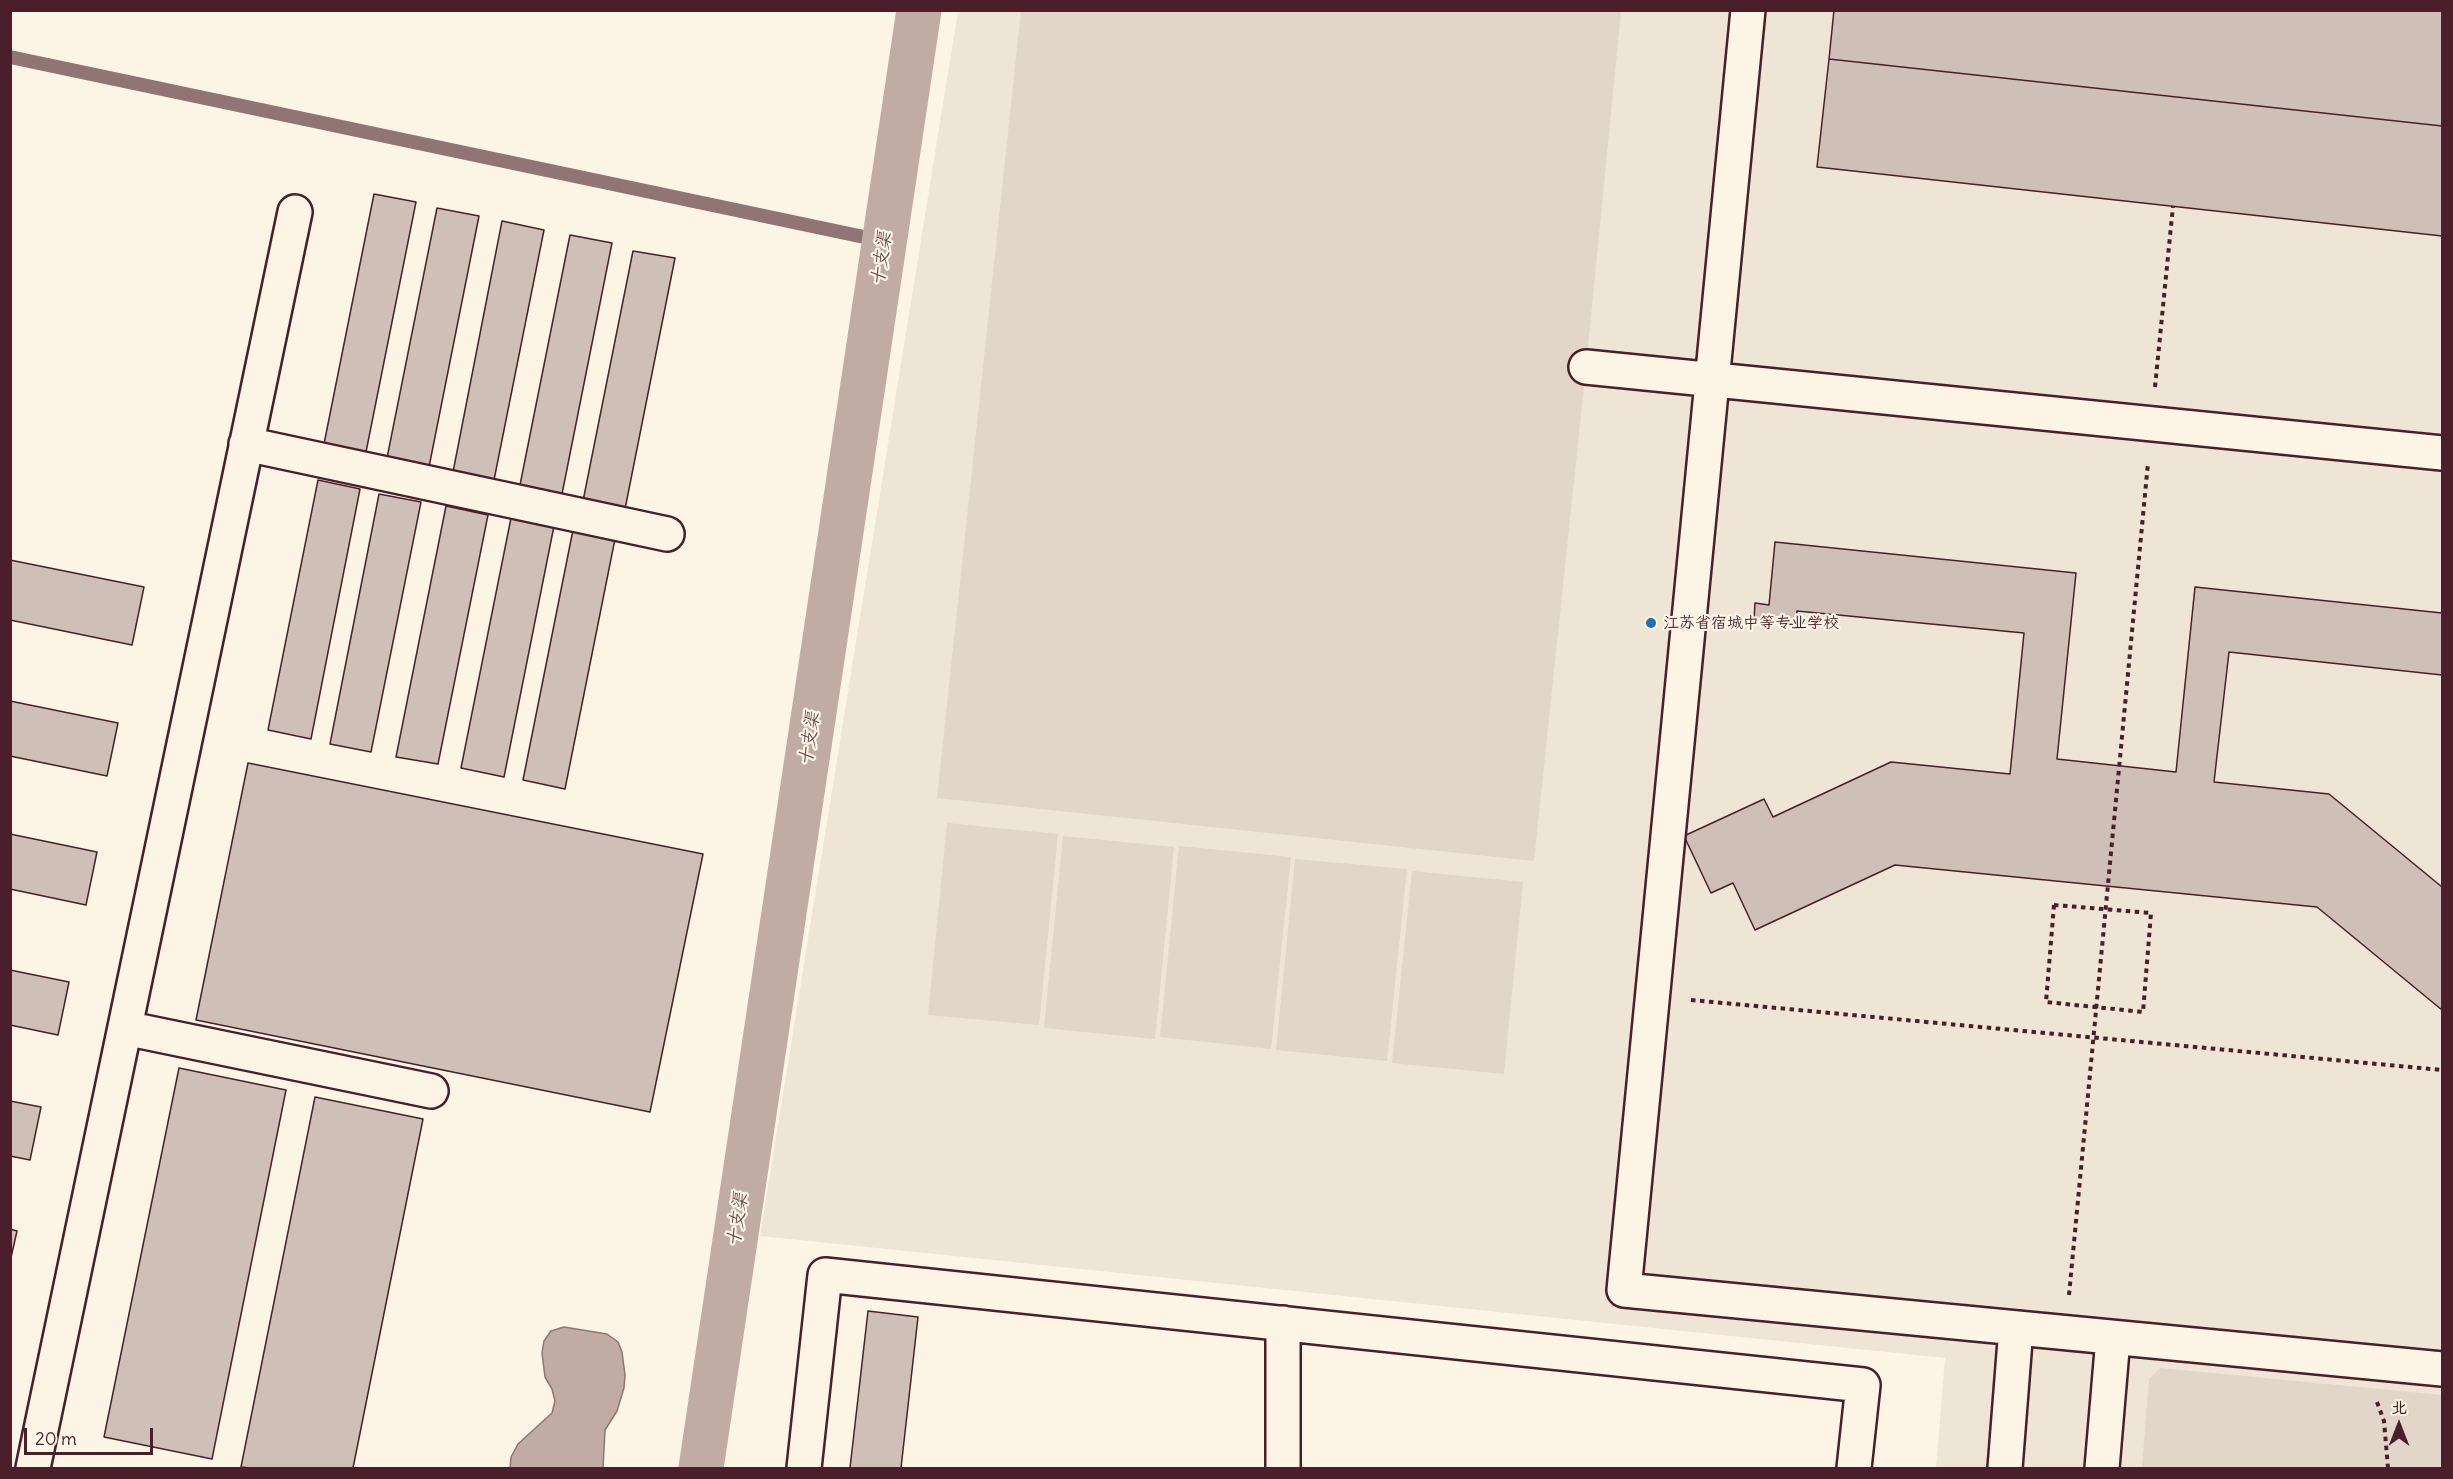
<!DOCTYPE html>
<meta charset="utf-8">
<style>
body{margin:0}
#map{position:relative;width:2453px;height:1479px;overflow:hidden;background:#fcf5e5;font-family:Delius,"LXGW WenKai TC",sans-serif}
canvas{display:block}
.frame{position:absolute;inset:0;border:12px solid #4a1f2b;pointer-events:none}
.north{position:absolute;left:2369px;top:1395px;width:60px;height:60px;-webkit-text-stroke:4px #fcf5e5;paint-order:stroke;rotate:0deg;font-size:16px;font-weight:700;line-height:24px;text-align:center;color:#4a1f2b}
.north::after{content:'';display:block;margin:auto;width:21px;height:27px;background:#4a1f2b;clip-path:polygon(50% 0,100% 100%,50% 72%,0 100%)}
.scale{position:absolute;left:24px;top:1428px;width:129px;height:27px;box-sizing:border-box;border:3px solid #4a1f2b;border-top:0;padding-left:8px;font-size:18px;line-height:21px;white-space:nowrap;color:#4a1f2b;-webkit-text-stroke:4px #fcf5e5;paint-order:stroke}
</style>
<div id="map">
<canvas width="2453" height="1479"></canvas>
<div class="frame"></div>
<div class="north">北</div>
<div class="scale">20 m</div>
</div>
<script>
const c = document.querySelector('canvas').getContext('2d');
c.lineJoin = 'round';
function fillPath(path, color) {
  c.fillStyle = color;
  c.fill(path, 'evenodd');
}
function poly(rows) {
  const path = new Path2D();
  for (const r of rows) {
    path.moveTo(r[0], r[1]);
    for (let i = 2; i < r.length; i += 2) path.lineTo(r[i], r[i + 1]);
  }
  return path;
}
function trace(path, color, width, dash) {
  c.strokeStyle = color;
  c.lineWidth = width;
  c.lineCap = dash ? 'butt' : 'round';
  c.setLineDash(dash || []);
  c.stroke(path);
}
function drawText(font, color, halo, rows, align = 'center') {
  c.font = font + ' Delius,"LXGW WenKai TC",sans-serif';
  c.lineWidth = 4.5;
  c.setLineDash([]);
  c.textBaseline = 'middle';
  c.strokeStyle = halo;
  c.fillStyle = color;
  for (const [text, x, y, turn = 0] of rows) {
    c.save();
    c.translate(x, y);
    c.rotate((+turn || 0) * Math.PI / 180);
    c.textAlign = isNaN(turn) ? turn : align;
    if (halo) c.strokeText(text, 0, 0);
    c.fillText(text, 0, 0);
    c.restore();
  }
}
fillPath(poly([
 [958,11,2442,11,2442,1468,1936,1468,1945,1358,760,1236]
]), '#eee5d7');
fillPath(poly([
 [1021,11,1621,11,1586,367,1534,861,937,798],
 [947,823,1058,834,1039,1025,928,1015],
 [1063,836,1174,847,1155,1039,1044,1028],
 [1179,846,1291,857,1271,1049,1160,1037],
 [1295,859,1407,869,1387,1061,1276,1050],
 [1412,871,1523,882,1504,1074,1392,1063],
 [2160,1368,2442,1395,2442,1468,2142,1468,2149,1379]
]), '#e2d5ca');
const water = poly([
 [564,1327,607,1334,618,1342,622,1352,625,1375,624,1388,617,1411,605,1430,603,1468,510,1468,511,1457,518,1444,552,1413,555,1401,552,1389,545,1377,542,1353,544,1341,551,1331,564,1327]
]);
fillPath(water, '#c0aca5');
trace(water, '#917474', 1.5);
trace(poly([
 [10,57,883,241]
]), '#917474', 14);
trace(poly([
 [701,1468,919,10]
]), '#c0aca5', 45);
const building = poly([
 [1834,10,2442,10,2442,126,1829,59,1834,10],
 [1829,59,2442,126,2442,236,1817,167,1829,59],
 [374,194,416,202,366,452,324,444,374,194],
 [437,208,479,216,429,467,387,458,437,208],
 [502,221,544,230,494,480,453,472,502,221],
 [570,235,612,243,562,494,520,485,570,235],
 [633,251,675,258,625,509,583,501,633,251],
 [318,480,360,489,311,739,268,730,318,480],
 [379,494,421,502,371,752,330,744,379,494],
 [446,506,488,515,438,764,396,757,446,506],
 [511,518,554,526,504,777,461,768,511,518],
 [573,530,615,539,565,789,523,780,573,530],
 [1775,542,2076,573,2057,759,2176,772,2195,587,2442,613,2442,675,2229,652,2214,782,2329,794,2442,887,2442,1010,2317,907,1895,865,1755,930,1733,883,1711,893,1684,836,1764,799,1773,817,1891,762,2010,774,2024,633,1797,611,1796,625,1754,620,1755,603,1769,605,1775,542],
 [10,560,144,587,132,645,10,620,10,560],
 [10,701,118,723,107,776,10,756,10,701],
 [248,763,703,854,650,1112,196,1020,248,763],
 [10,834,97,852,86,905,10,889,10,834],
 [10,970,69,982,58,1035,10,1025,10,970],
 [179,1068,286,1090,212,1459,104,1437,179,1068],
 [315,1097,423,1119,353,1468,251,1468,241,1467,315,1097],
 [10,1101,41,1107,30,1160,10,1156,10,1101],
 [10,1229,17,1231,10,1262,10,1229],
 [868,1311,918,1317,901,1468,850,1468,868,1311]
]);
fillPath(building, '#cfc0b7');
trace(building, '#4a1f2b', 1.5);
const minor = poly([
 [1748,10,1624,1290,2442,1369],
 [1586,367,2442,453],
 [246,444,667,534],
 [125,1028,431,1091],
 [33,1468,295,212],
 [804,1468,825,1275,1863,1385,1854,1468],
 [1283,1468,1283,1323],
 [2005,1468,2016,1328],
 [2102,1468,2113,1338]
]);
trace(minor, '#4a1f2b', 38);
trace(poly([
 [2155,387,2173,206],
 [2054,905,2046,1002,2143,1012,2151,913],
 [1691,1000,2442,1070],
 [2069,1295,2148,463],
 [2377,1402,2384,1421,2388,1468]
]), '#4a1f2b', 4, [4.5, 4.5]);
trace(minor, '#fcf5e5', 33);
trace(poly([
 [2054,905,2151,913]
]), '#4a1f2b', 4, [4.5, 4.5]);
for (const [x, y, r, color] of [
 [1651,623,6,"#1f6fb2"]
]) {
  const dot = new Path2D();
  dot.arc(x, y, r, 0, 2 * Math.PI);
  c.fillStyle = color;
  c.fill(dot);
  trace(dot, '#fcf5e5', 2);
}
drawText('16px', '#4a1f2b', '#fcf5e5', [
 ["江苏省宿城中等专业学校",1663,623]
], 'left');
drawText('italic 18px', '#6d4950', '#fcf5e5', [
 ["十支渠",882,259,-82],
 ["十支渠",810,739,-82],
 ["十支渠",738,1220,-82]
]);
</script>
